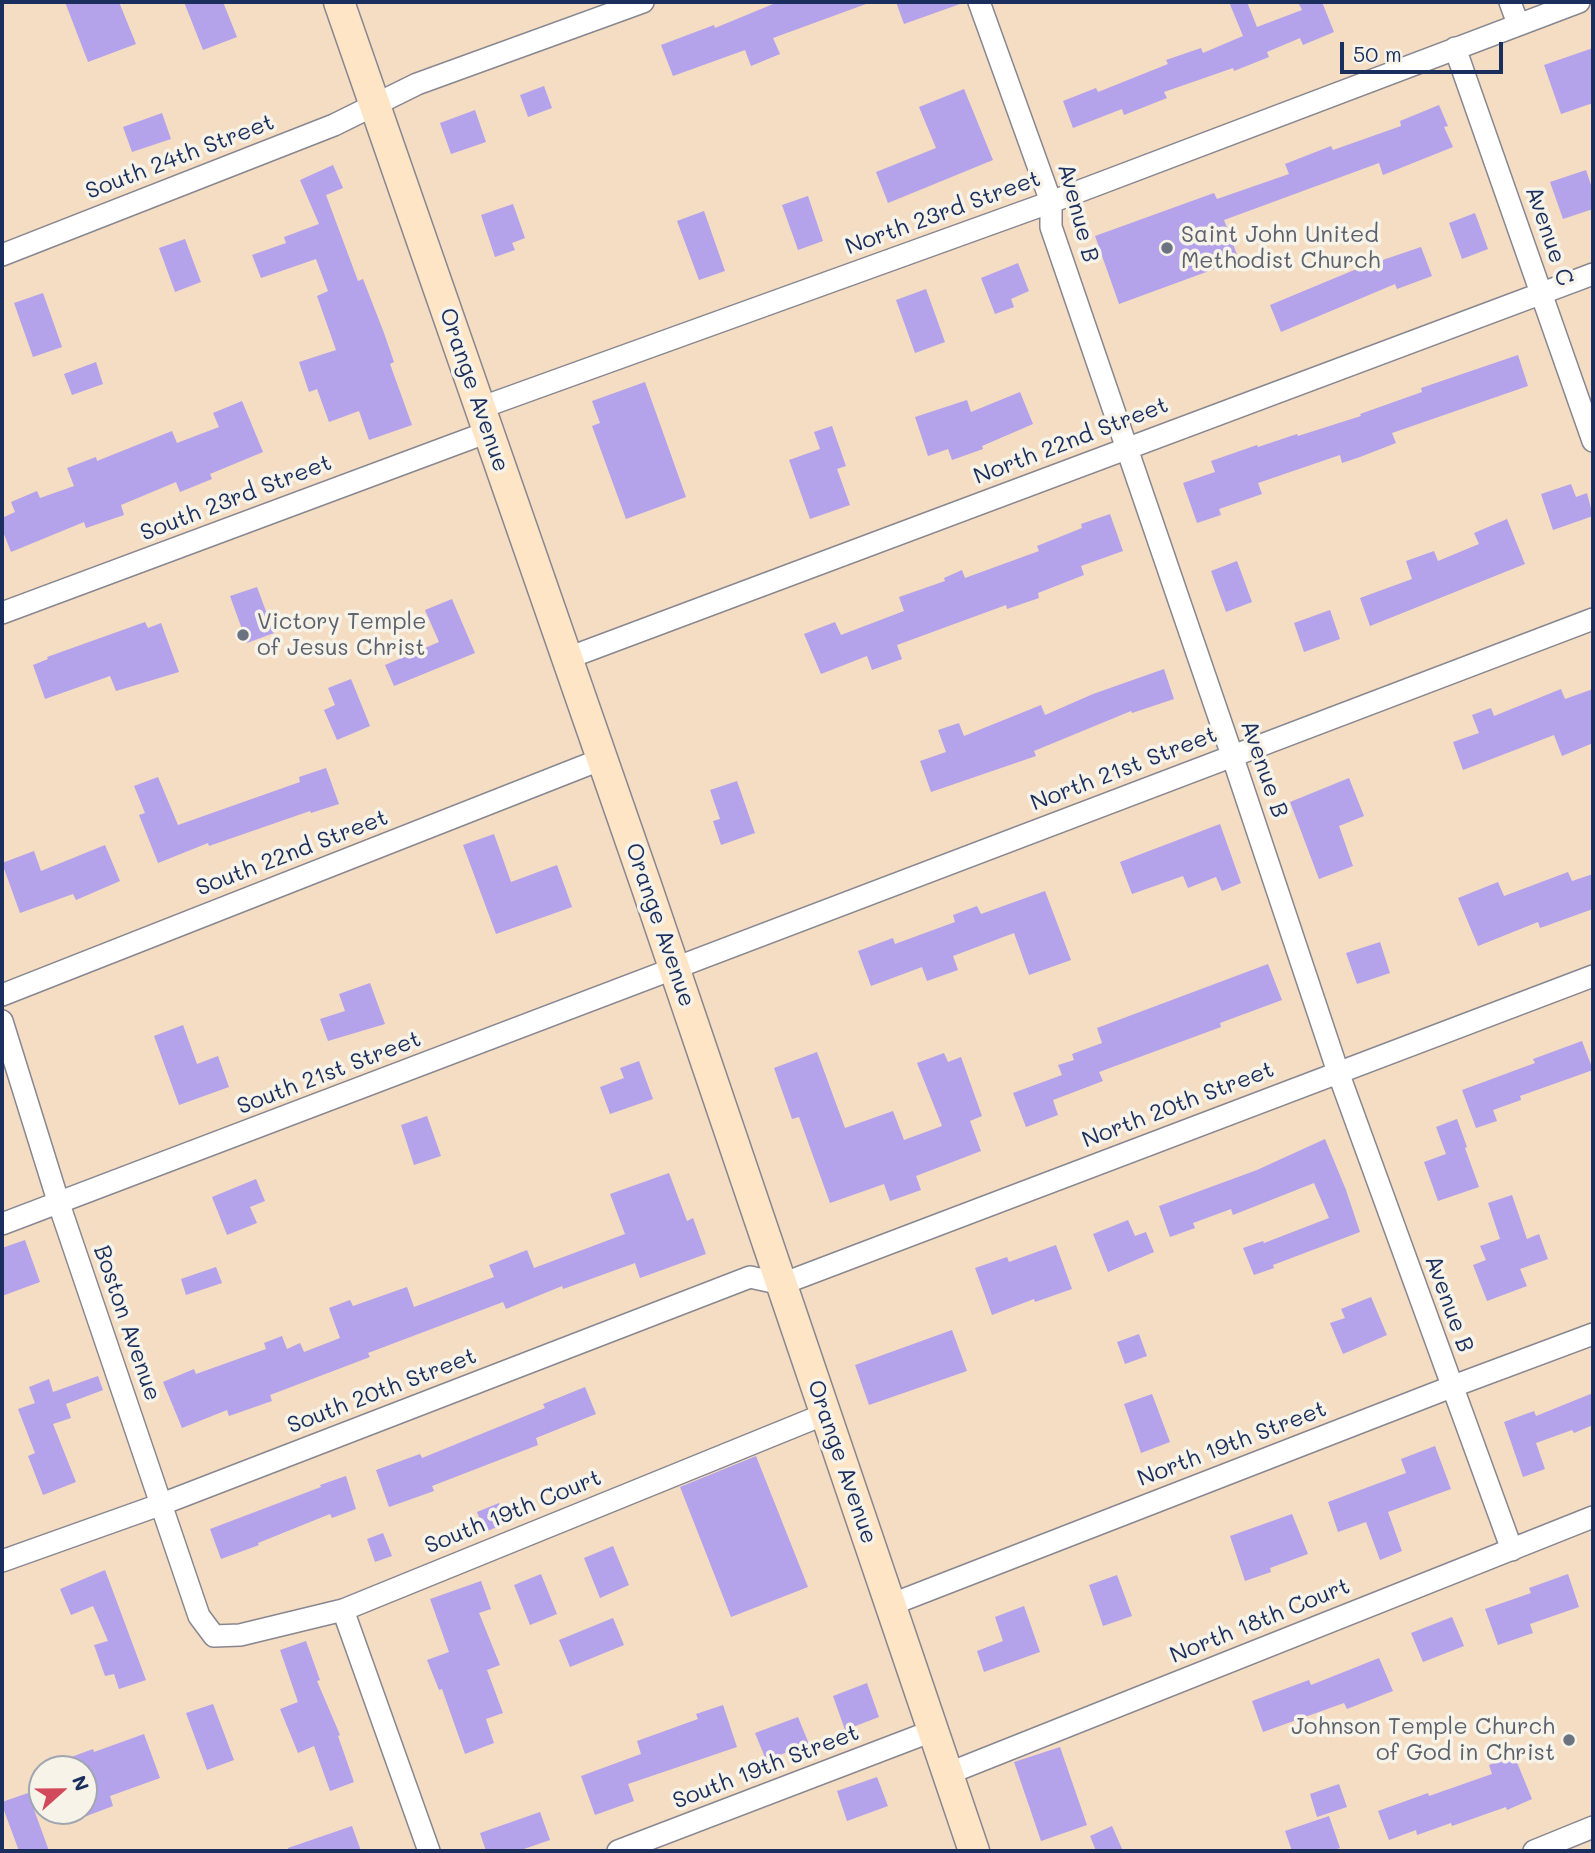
<!DOCTYPE html>
<style>
body{margin:0}
#map{position:relative;width:1595px;height:1853px;overflow:hidden;background:#f4ddc2;font-family:Mali,sans-serif}
canvas{display:block}
.frame{position:absolute;inset:0;border:4px solid #1b2f5e;pointer-events:none}
.north{position:absolute;left:28px;top:1755px;width:70px;height:70px;box-sizing:border-box;background:#f7f3e8;border:2px solid #9fa5b1;border-radius:50%;rotate:69deg;font-size:19px;font-weight:700;line-height:28px;text-align:center;color:#1b2f5e}
.north::after{content:'';display:block;margin:auto;width:24px;height:32px;background:#d1495b;clip-path:polygon(50% 0,100% 100%,50% 72%,0 100%)}
.scale{position:absolute;left:1340px;top:42px;width:163px;height:32px;box-sizing:border-box;border:4px solid #1b2f5e;border-top:0;padding-left:9px;font-size:21px;line-height:24px;white-space:nowrap;color:#1b2f5e;-webkit-text-stroke:5px #f7f3e8;paint-order:stroke}
</style>
<div id="map">
<canvas width="1595" height="1853"></canvas>
<div class="frame"></div>
<div class="north">N</div>
<div class="scale">50 m</div>
</div>
<script>
const c = document.querySelector('canvas').getContext('2d');
c.lineJoin = 'round';
function fillPath(path, color) {
  c.fillStyle = color;
  c.fill(path, 'evenodd');
}
function poly(rows) {
  const path = new Path2D();
  for (const r of rows) {
    path.moveTo(r[0], r[1]);
    for (let i = 2; i < r.length; i += 2) path.lineTo(r[i], r[i + 1]);
  }
  return path;
}
function trace(path, color, width, dash) {
  c.strokeStyle = color;
  c.lineWidth = width;
  c.lineCap = dash ? 'butt' : 'round';
  c.setLineDash(dash || []);
  c.stroke(path);
}
function drawText(font, color, halo, rows, align = 'center') {
  c.font = font + ' Mali,sans-serif';
  c.lineWidth = 7;
  c.setLineDash([]);
  c.textBaseline = 'middle';
  c.strokeStyle = halo;
  c.fillStyle = color;
  for (const [text, x, y, turn = 0] of rows) {
    c.save();
    c.translate(x, y);
    c.rotate((+turn || 0) * Math.PI / 180);
    c.textAlign = isNaN(turn) ? turn : align;
    if (halo) c.strokeText(text, 0, 0);
    c.fillText(text, 0, 0);
    c.restore();
  }
}
fillPath(poly([
 [65,2,119,2,136,44,88,62],
 [184,2,223,2,237,37,203,50],
 [778,2,866,2,866,4,773,38,780,54,751,66,745,50,673,76,661,45,714,25,715,28],
 [896,2,959,2,960,4,904,24],
 [1229,2,1247,2,1257,27,1302,10,1298,2,1322,2,1334,32,1303,45,1300,38,1267,52,1269,57,1234,71,1233,68,1164,92,1167,98,1124,115,1122,109,1073,128,1063,101,1096,88,1098,92,1168,64,1166,60,1201,48,1203,53,1243,36],
 [1593,48,1593,103,1561,114,1544,65],
 [544,86,552,108,528,117,520,95],
 [964,89,993,160,888,203,876,172,936,148,919,107],
 [1439,105,1448,126,1444,127,1453,147,1383,175,1379,163,1224,220,1239,260,1119,304,1095,236,1214,193,1217,199,1289,174,1285,164,1331,146,1333,150,1401,126,1400,121],
 [475,110,486,142,451,154,440,123],
 [162,113,171,139,132,152,123,127],
 [333,165,343,188,326,195,358,281,363,279,384,333,394,362,390,364,412,425,369,440,359,411,329,422,317,389,309,392,299,362,336,350,317,296,328,291,316,259,261,278,252,255,286,243,284,237,319,224,300,180],
 [1586,170,1593,191,1593,209,1563,219,1550,182],
 [808,196,823,241,798,250,782,205],
 [513,204,525,238,512,243,515,250,495,257,481,215],
 [704,211,725,271,699,280,677,221],
 [1475,213,1488,249,1462,259,1449,223],
 [185,239,201,282,175,292,159,248],
 [1421,247,1432,276,1397,289,1395,284,1281,332,1270,305,1359,268],
 [1018,263,1029,291,1011,299,1014,307,995,314,981,278],
 [926,289,945,342,915,353,896,300],
 [43,293,62,347,33,357,14,303],
 [1518,355,1528,386,1392,433,1396,443,1360,457,1342,463,1340,455,1258,483,1262,494,1219,509,1221,515,1197,523,1183,483,1215,472,1211,461,1257,445,1258,447,1297,434,1298,436,1361,416,1360,414,1422,392,1421,388],
 [96,362,103,384,72,395,64,374],
 [645,382,686,497,626,519,592,426,600,423,592,401],
 [1020,392,1033,424,982,446,983,449,952,460,948,449,928,456,915,417,967,400,971,412],
 [242,401,263,452,210,474,212,479,180,492,176,482,121,505,124,515,86,528,84,522,11,552,2,529,2,518,15,512,11,502,37,491,40,498,74,486,67,468,96,457,97,461,172,431,177,443,219,427,213,413],
 [832,426,846,466,837,469,850,505,810,519,789,460,820,449,814,432],
 [1571,484,1576,497,1587,493,1593,516,1553,530,1541,494],
 [1110,514,1123,551,1081,566,1084,575,1038,593,1039,598,1007,609,1006,605,897,645,902,659,872,670,867,656,821,674,804,634,835,622,841,635,904,611,899,597,945,581,944,578,962,570,965,578,1039,551,1037,546,1082,528,1081,524],
 [1507,519,1525,564,1370,626,1360,598,1412,579,1406,561,1434,551,1438,561,1479,544,1474,533],
 [1237,561,1252,602,1226,612,1211,571],
 [257,587,274,633,247,643,230,596],
 [452,599,475,653,394,686,385,665,439,642,425,610],
 [1330,610,1340,639,1304,652,1294,623],
 [145,622,148,628,161,623,179,672,116,691,110,676,45,699,33,665,48,659,47,657],
 [1164,669,1174,699,1132,713,1131,711,1034,751,1036,756,931,792,920,761,946,752,938,730,959,723,964,736,1041,705,1045,715,1093,694],
 [351,679,370,726,337,740,324,710,335,705,328,688],
 [1561,689,1565,699,1593,689,1593,743,1562,756,1554,735,1463,770,1453,742,1479,733,1472,715,1491,708,1494,716],
 [326,768,339,804,311,813,310,811,209,846,208,843,158,863,139,815,145,813,134,786,158,777,178,825,300,782,299,777],
 [1349,778,1364,816,1339,826,1353,866,1319,879,1290,802],
 [737,781,755,833,721,845,713,821,720,819,710,790],
 [1220,824,1241,883,1222,891,1216,877,1188,888,1183,876,1132,894,1120,862],
 [494,834,511,882,557,865,572,907,496,934,463,845],
 [105,845,120,881,76,900,73,894,20,913,2,863,34,851,41,871],
 [1568,872,1572,881,1593,874,1593,909,1540,928,1538,922,1478,946,1458,898,1498,882,1504,896],
 [1045,891,1071,960,1029,975,1014,933,953,956,958,970,927,981,922,967,871,986,858,951,893,938,895,944,955,922,953,915,977,906,981,914],
 [1380,942,1390,973,1357,984,1346,953],
 [1268,964,1282,1000,1220,1023,1221,1027,1099,1072,1103,1081,1053,1100,1058,1115,1026,1127,1013,1093,1062,1075,1058,1065,1074,1060,1072,1054,1102,1043,1097,1028],
 [370,983,385,1024,328,1041,320,1019,345,1011,339,994],
 [183,1025,197,1064,218,1056,229,1087,179,1105,154,1036],
 [1582,1041,1593,1070,1520,1096,1521,1100,1493,1110,1497,1121,1476,1128,1462,1090,1535,1063,1533,1059],
 [817,1052,845,1128,893,1111,904,1140,942,1126,917,1063,944,1053,948,1062,961,1057,982,1116,970,1121,981,1151,916,1176,921,1190,890,1201,884,1184,830,1203,799,1117,792,1119,774,1068],
 [639,1061,653,1099,610,1114,600,1087,624,1078,620,1068],
 [427,1116,441,1156,414,1165,401,1125],
 [1457,1119,1467,1147,1465,1148,1479,1187,1438,1201,1424,1162,1446,1154,1436,1127],
 [1325,1139,1346,1190,1360,1232,1273,1265,1274,1268,1254,1275,1243,1248,1263,1241,1264,1243,1329,1218,1314,1183,1233,1215,1231,1209,1193,1223,1195,1228,1170,1237,1159,1206,1257,1170],
 [669,1173,687,1221,693,1218,706,1254,640,1278,635,1263,563,1289,562,1286,506,1309,503,1302,368,1353,370,1357,270,1395,272,1401,229,1416,227,1410,182,1428,163,1382,194,1369,196,1374,266,1349,264,1343,282,1336,287,1349,300,1343,304,1352,340,1338,329,1308,350,1300,353,1306,407,1287,414,1307,494,1277,489,1265,527,1250,534,1268,625,1234,610,1194],
 [256,1179,265,1201,250,1207,257,1223,227,1235,212,1197],
 [1512,1195,1527,1239,1539,1234,1548,1259,1520,1269,1527,1286,1487,1301,1473,1265,1486,1260,1480,1246,1500,1239,1488,1203],
 [1128,1220,1135,1236,1146,1232,1154,1252,1108,1272,1093,1234],
 [25,1240,40,1282,2,1296,2,1248],
 [1056,1245,1072,1289,1035,1302,1034,1299,992,1315,975,1268,1007,1257,1009,1262],
 [216,1267,222,1283,186,1295,181,1279],
 [1371,1297,1387,1335,1343,1354,1330,1323,1345,1318,1341,1309],
 [952,1330,967,1371,869,1405,855,1365],
 [1139,1334,1147,1356,1125,1364,1117,1342],
 [98,1376,103,1390,66,1404,71,1418,53,1424,76,1482,43,1495,28,1456,35,1453,18,1409,35,1403,29,1387,49,1379,53,1392],
 [585,1387,596,1414,536,1438,538,1445,432,1486,434,1491,389,1507,376,1470,420,1454,422,1458,545,1408,543,1404],
 [1593,1393,1593,1425,1574,1433,1572,1430,1536,1443,1545,1469,1523,1477,1504,1422,1534,1411,1536,1416],
 [1152,1394,1170,1442,1141,1453,1124,1404],
 [1435,1446,1451,1489,1388,1512,1402,1551,1380,1560,1366,1522,1338,1532,1328,1502,1406,1473,1401,1459],
 [756,1456,808,1587,731,1617,680,1487],
 [346,1476,356,1509,332,1518,330,1514,258,1543,259,1545,221,1559,210,1529,321,1487,320,1485],
 [499,1503,507,1523,485,1532,477,1512],
 [1292,1514,1308,1554,1270,1568,1271,1572,1245,1581,1230,1536],
 [383,1533,392,1556,375,1562,367,1539],
 [613,1546,629,1585,600,1598,584,1558],
 [105,1570,146,1680,119,1689,114,1674,105,1676,94,1645,108,1641,93,1606,71,1615,60,1589],
 [541,1574,557,1614,530,1625,514,1585],
 [1568,1574,1579,1607,1530,1624,1533,1633,1498,1645,1485,1609,1531,1593,1529,1588],
 [1117,1575,1132,1616,1103,1626,1089,1585],
 [481,1581,491,1609,479,1613,500,1665,487,1670,503,1713,486,1719,494,1743,465,1754,442,1689,439,1690,427,1660,449,1652,430,1599],
 [1024,1606,1040,1652,984,1672,977,1651,1003,1641,995,1617],
 [1452,1617,1464,1646,1423,1662,1411,1633],
 [613,1618,624,1645,570,1667,559,1640],
 [306,1641,320,1680,317,1681,340,1735,338,1736,354,1782,330,1791,314,1746,298,1753,280,1709,298,1702,280,1650],
 [1379,1658,1393,1691,1347,1709,1344,1703,1263,1732,1252,1701,1309,1680,1311,1685],
 [867,1683,879,1717,845,1730,833,1696],
 [213,1704,234,1760,207,1770,186,1713],
 [723,1705,737,1747,628,1784,634,1801,595,1815,581,1776,641,1754,637,1741,698,1719,696,1714],
 [798,1717,809,1744,766,1760,755,1733],
 [144,1734,160,1778,110,1796,113,1806,84,1817,84,1769,44,1769,44,1767,93,1749,94,1752],
 [1060,1747,1087,1825,1041,1841,1014,1762],
 [1514,1755,1532,1799,1507,1810,1506,1807,1452,1826,1451,1823,1417,1835,1416,1830,1389,1840,1378,1811,1428,1793,1429,1796,1492,1774,1489,1765],
 [877,1777,888,1806,847,1821,837,1791],
 [1339,1784,1347,1807,1317,1817,1310,1794],
 [28,1793,49,1851,19,1851,2,1805,2,1802],
 [540,1812,550,1840,518,1851,486,1851,480,1833],
 [1329,1816,1340,1848,1337,1849,1338,1851,1292,1851,1285,1831],
 [352,1826,361,1851,288,1851,288,1848],
 [1112,1826,1123,1851,1096,1851,1090,1836]
]), '#b4a2eb');
const street = poly([
 [979,2,1051,202,1051,227,1232,755,1338,1072,1512,1550],
 [1510,2,1518,24],
 [1455,48,1593,441],
 [2,255,334,125,417,84,643,2],
 [480,408,1051,202,1579,2],
 [2,613,488,432],
 [568,658,1593,274],
 [2,995,602,759],
 [2,1021,59,1204,199,1616,214,1636,240,1635,343,1610,825,1414],
 [2,1224,1593,619],
 [2,1561,162,1504,750,1277,782,1284,1593,976],
 [890,1605,1451,1387,1593,1334],
 [343,1610,429,1851],
 [947,1774,1593,1517],
 [618,1851,932,1731],
 [1534,1851,1593,1827]
]);
const secondary = poly([
 [339,2,646,885,974,1851]
]);
trace(street, '#888690', 24);
trace(secondary, '#888690', 33);
trace(street, '#fff', 21);
trace(secondary, '#fde5c5', 30);
for (const [x, y, r, color] of [
 [1167,248,7,"#6b7280"],
 [243,635,7,"#6b7280"],
 [1569,1740,7,"#6b7280"]
]) {
  const dot = new Path2D();
  dot.arc(x, y, r, 0, 2 * Math.PI);
  c.fillStyle = color;
  c.fill(dot);
  trace(dot, '#f7f3e8', 2.5);
}
drawText('23px', '#1b2f5e', '#f7f3e8', [
 ["South 24th Street",180,157,-21],
 ["North 23rd Street",943,213,-20],
 ["Avenue B",1078,213,75],
 ["Avenue C",1549,236,71],
 ["Orange Avenue",474,390,71],
 ["North 22nd Street",1071,441,-21],
 ["South 23rd Street",236,498,-21],
 ["North 21st Street",1124,769,-21],
 ["Avenue B",1264,769,71],
 ["South 22nd Street",292,853,-21],
 ["Orange Avenue",660,925,71],
 ["South 21st Street",329,1073,-21],
 ["North 20th Street",1178,1105,-21],
 ["Avenue B",1449,1304,70],
 ["Boston Avenue",127,1323,71],
 ["South 20th Street",382,1391,-21],
 ["North 19th Street",1232,1444,-21],
 ["Orange Avenue",842,1462,71],
 ["South 19th Court",513,1512,-22],
 ["North 18th Court",1260,1621,-22],
 ["South 19th Street",766,1767,-21]
]);
drawText('23px', '#5b616d', '#f7f3e8', [
 ["Saint John United",1181,235],
 ["Methodist Church",1181,261],
 ["Victory Temple",257,622],
 ["of Jesus Christ",257,648],
 ["Johnson Temple Church",1555,1727,"right"],
 ["of God in Christ",1555,1753,"right"]
], 'left');
</script>
